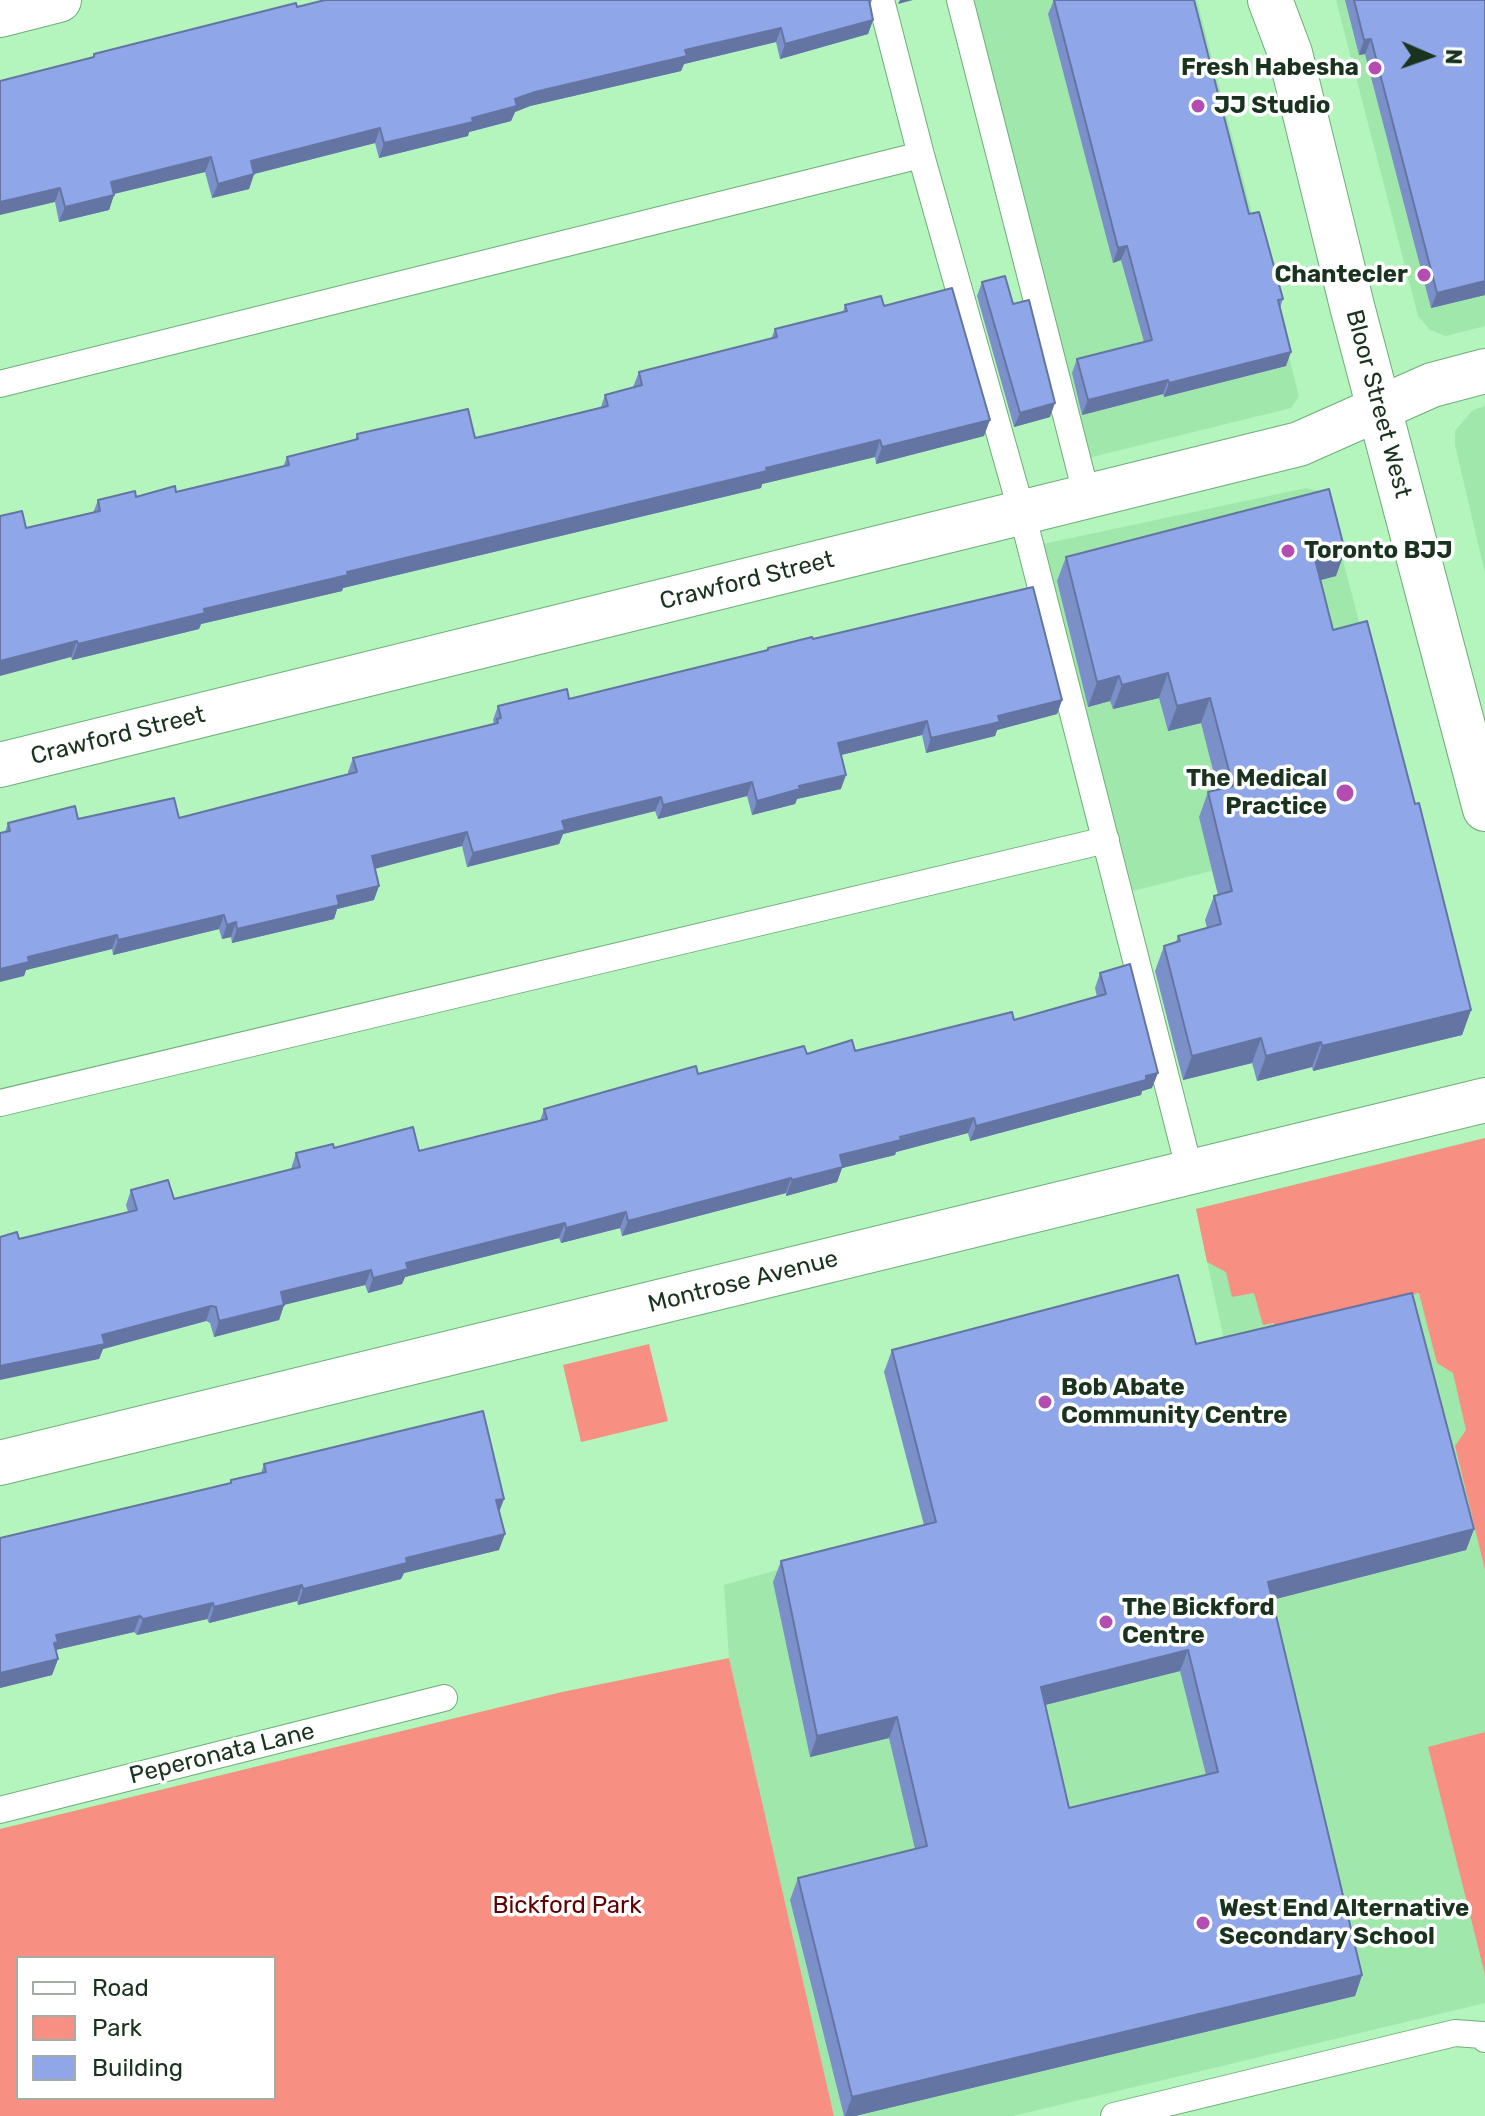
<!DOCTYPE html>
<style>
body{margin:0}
#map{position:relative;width:1485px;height:2116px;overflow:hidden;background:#b3f5bd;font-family:Rubik,sans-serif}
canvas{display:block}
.legend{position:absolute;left:16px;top:1956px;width:260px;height:144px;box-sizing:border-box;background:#fff;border:2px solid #a3ada5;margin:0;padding:10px 14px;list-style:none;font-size:24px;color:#19331e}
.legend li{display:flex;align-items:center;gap:16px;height:40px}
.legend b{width:40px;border:2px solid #a3ada5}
.north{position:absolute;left:1389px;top:16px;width:80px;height:80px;-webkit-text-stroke:6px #fff;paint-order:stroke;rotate:92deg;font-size:22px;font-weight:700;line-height:32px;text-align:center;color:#19331e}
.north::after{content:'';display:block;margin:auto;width:28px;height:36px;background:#19331e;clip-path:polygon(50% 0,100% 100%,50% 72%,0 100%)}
</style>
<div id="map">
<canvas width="1485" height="2116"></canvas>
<ul class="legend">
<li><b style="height:10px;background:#fff"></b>Road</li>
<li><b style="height:22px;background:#f79082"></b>Park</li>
<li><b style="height:22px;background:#8fa7e9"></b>Building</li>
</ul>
<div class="north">N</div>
</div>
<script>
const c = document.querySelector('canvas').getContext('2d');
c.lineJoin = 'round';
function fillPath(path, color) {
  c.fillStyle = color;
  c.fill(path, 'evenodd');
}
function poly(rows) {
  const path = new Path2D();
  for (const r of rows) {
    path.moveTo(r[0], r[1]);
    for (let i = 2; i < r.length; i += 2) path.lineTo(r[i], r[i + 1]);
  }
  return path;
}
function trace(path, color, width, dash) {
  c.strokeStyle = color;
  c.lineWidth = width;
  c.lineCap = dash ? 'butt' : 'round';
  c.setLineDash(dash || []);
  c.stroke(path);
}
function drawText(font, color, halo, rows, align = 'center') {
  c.font = font + ' Rubik,sans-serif';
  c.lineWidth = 7;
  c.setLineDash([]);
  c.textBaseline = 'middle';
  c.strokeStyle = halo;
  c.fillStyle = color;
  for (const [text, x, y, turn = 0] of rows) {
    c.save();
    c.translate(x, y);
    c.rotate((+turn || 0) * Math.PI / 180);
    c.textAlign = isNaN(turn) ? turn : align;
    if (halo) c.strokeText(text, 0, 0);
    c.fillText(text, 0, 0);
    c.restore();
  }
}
fillPath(poly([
 [966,0,1197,0,1299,396,1291,408,1088,458],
 [1336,0,1485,0,1485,326,1446,336,1430,330,1418,316],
 [1485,406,1485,573,1455,445,1455,431,1473,410],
 [1306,488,1320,491,1329,507,1411,820,1133,891,1043,544],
 [1485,1138,1485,2003,1013,2116,834,2116,729,1658,724,1585,1245,1438,1196,1209]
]), '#a0e7ac');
fillPath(poly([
 [1485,1138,1485,1570,1455,1446,1466,1430,1453,1373,1437,1363,1419,1293,1276,1330,1274,1323,1263,1325,1254,1293,1232,1297,1226,1272,1207,1262,1196,1209],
 [649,1344,668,1421,581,1442,563,1365],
 [729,1658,834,2116,0,2116,0,1829,562,1692],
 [18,1958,274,1958,274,2098,18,2098],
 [1485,1732,1485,1975,1428,1747]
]), '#f79082');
const lane = poly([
 [881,0,921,155,1022,513,1190,1172],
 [960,0,1087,497],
 [0,384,921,155],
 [0,1103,1106,840],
 [0,1810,444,1698],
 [1114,2116,1455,2033,1482,2035,1485,2039]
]);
const street = poly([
 [0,15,59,0],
 [0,765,1299,444,1432,385,1485,371],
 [0,1463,1485,1100]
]);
const primary = poly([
 [1270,0,1290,53,1352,306,1485,809]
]);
trace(lane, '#6ead79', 28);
trace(street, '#6ead79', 46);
trace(primary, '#6ead79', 46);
trace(lane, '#fff', 26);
trace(street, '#fff', 44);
trace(primary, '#fff', 44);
fillPath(poly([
 [325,0,872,0,870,5,873,20,868,34,780,59,776,42,684,64,681,71,530,106,515,112,511,121,469,132,468,136,379,158,375,143,254,174,249,189,212,198,205,172,114,194,109,210,59,222,55,202,94,54],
 [1054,0,1249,214,1283,299,1280,308,1286,366,1164,397,1163,394,1082,415,1072,373,1077,359,1144,342,1121,260,1113,263,1048,14],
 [1345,0,1485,0,1485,295,1431,308,1365,54,1359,55],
 [982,282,1013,304,1050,417,1014,427,977,296],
 [845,305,884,306,984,436,876,464,875,457,762,484,761,488,343,588,342,591,201,624,199,629,72,660,26,528,93,513,98,500,176,492,283,467,287,457,355,440,357,434,475,438,601,407,605,395,633,387,639,372,771,339,775,329,843,312],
 [1066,557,1336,576,1320,580,1333,630,1471,1010,1462,1035,1313,1071,1312,1067,1257,1081,1252,1063,1183,1080,1155,971,1164,946,1176,942,1178,936,1207,928,1205,920,1214,896,1218,895,1199,817,1208,792,1218,790,1201,723,1168,731,1159,698,1113,709,1110,701,1088,707,1057,581],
 [813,639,1062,700,1057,714,997,730,995,736,926,753,922,735,841,755,841,789,797,799,795,804,752,815,747,796,658,819,655,811,563,834,559,844,467,867,462,846,375,868,374,900,337,909,334,919,232,943,231,937,222,939,219,929,113,955,112,949,26,970,24,976,5,832,8,823,78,819,179,818,348,774,348,772,353,758,494,724,493,720,498,706,569,699,767,651,768,648],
 [1100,973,1152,1088,1142,1091,1141,1095,970,1141,968,1133,896,1152,895,1155,842,1168,837,1182,786,1196,786,1193,622,1236,620,1228,561,1243,559,1238,405,1277,402,1284,368,1293,365,1285,284,1305,279,1320,214,1337,210,1323,206,1321,103,1349,99,1359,19,1239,128,1212,126,1205,131,1190,174,1199,291,1169,296,1153,334,1148,419,1151,540,1121,544,1109,698,1074,807,1054,855,1051,1014,1020,1097,997,1095,988],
 [1196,1344,1474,1529,1466,1550,1272,1600,1362,1975,1355,1996,855,2116,844,2116,790,1900,798,1878,915,1849,889,1738,810,1757,773,1582,781,1561,924,1525,884,1372,892,1350],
 [1180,1671,1206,1775,1069,1808,1045,1705],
 [264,1464,504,1499,499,1511,499,1550,404,1573,401,1579,298,1605,297,1601,209,1623,207,1619,137,1635,134,1632,56,1650,58,1659,52,1675,0,1688,230,1483,231,1480,261,1473]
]), '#7b90c8');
fillPath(poly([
 [900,0,913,0,898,4],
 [873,20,868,34,780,59,785,44],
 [781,28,776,42,684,64,681,71,530,106,515,112,511,121,469,132,468,136,379,158,384,143,535,92,685,50],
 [1371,39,1365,54,1359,55,1364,40],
 [380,128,375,143,246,176,251,161],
 [211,157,205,172,105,196,111,182],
 [254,174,249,189,212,198,218,184],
 [60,188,55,202,0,215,0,202],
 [114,195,109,210,59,222,65,207],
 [1127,246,1121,260,1113,263,1118,248],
 [1485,281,1485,295,1431,308,1437,293],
 [1291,352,1286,366,1164,397,1169,383],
 [1168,380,1163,394,1082,415,1088,400],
 [1055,403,1050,417,1014,427,1020,413],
 [990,420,984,436,876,464,882,447],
 [880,440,875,457,762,484,761,488,343,588,342,591,201,624,199,629,72,660,78,644,204,609,347,572],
 [1345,551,1336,576,1306,584,1315,559],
 [77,641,71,657,0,676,0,661],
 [1168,673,1159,698,1113,709,1122,685],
 [1119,676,1110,701,1088,707,1097,682],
 [1210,698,1201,723,1168,731,1177,706],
 [1062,700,1057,714,997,730,995,736,926,753,931,738,998,716],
 [927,721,922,735,833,757,838,743],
 [846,775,841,789,797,799,795,804,752,815,757,801,799,786],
 [752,782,747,796,658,819,663,805],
 [661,797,655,811,563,834,559,844,467,867,473,853,562,821],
 [467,832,462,846,367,871,372,856],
 [379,886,374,900,337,909,334,919,232,943,237,929,337,896],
 [224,915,219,929,113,955,118,940],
 [236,922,231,937,222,939,227,925],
 [117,935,112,949,26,970,24,976,0,982,0,969,28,957],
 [1471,1010,1462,1035,1313,1071,1322,1046],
 [1261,1038,1252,1063,1183,1080,1192,1056],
 [1321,1042,1312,1067,1257,1081,1266,1056],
 [1158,1073,1152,1088,1142,1091,1141,1095,970,1141,976,1126],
 [974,1118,968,1133,896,1152,895,1155,842,1168,837,1182,786,1196,792,1180,840,1155],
 [791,1178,786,1193,622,1236,628,1221],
 [626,1212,620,1228,561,1243,566,1228],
 [565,1223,559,1238,405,1277,402,1284,368,1293,373,1278,406,1263],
 [371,1270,365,1285,275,1307,281,1292],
 [284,1305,279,1320,214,1337,219,1321],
 [211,1306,206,1321,103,1349,99,1359,0,1380,0,1366,102,1335],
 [504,1499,498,1515,496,1500],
 [1474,1529,1466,1550,1260,1603,1268,1582],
 [505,1534,499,1550,404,1573,401,1579,298,1605,303,1589,406,1558],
 [302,1585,297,1601,209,1623,214,1607],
 [213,1603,207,1619,137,1635,143,1619],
 [140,1616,134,1632,55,1650,52,1658,56,1635],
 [1188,1650,1180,1671,1033,1708,1041,1687],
 [58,1659,52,1675,0,1688,0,1673],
 [897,1717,889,1738,810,1757,817,1736],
 [1362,1975,1355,1996,855,2116,845,2116,852,2097]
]), '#6475a3');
const building = poly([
 [325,0,869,0,873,20,785,44,781,28,685,50,687,56,535,92,515,99,517,106,472,118,473,122,384,143,380,128,251,161,254,174,218,184,211,157,111,182,114,195,65,207,60,188,0,202,0,81,94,57,94,54,296,3,297,7,325,0],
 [1054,0,1194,0,1249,214,1259,212,1283,299,1278,300,1291,352,1169,383,1168,380,1088,400,1077,359,1152,340,1127,246,1118,248,1054,0],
 [1354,0,1485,0,1485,281,1437,293,1371,39,1364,40,1354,0],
 [1005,276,1013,304,1029,300,1055,403,1020,413,982,282,1005,276],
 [952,288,990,420,882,447,880,440,766,468,767,471,347,572,348,575,204,609,205,613,78,644,77,641,0,661,0,516,22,511,26,528,100,511,98,500,135,491,136,497,175,486,176,492,289,465,287,457,358,439,357,434,468,409,475,438,514,429,608,406,605,395,642,385,639,372,777,337,775,329,847,311,845,305,881,296,884,306,952,288],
 [1329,489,1345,551,1315,559,1333,630,1367,621,1415,804,1419,803,1471,1010,1322,1046,1321,1042,1266,1056,1261,1038,1192,1056,1164,946,1180,941,1178,936,1221,924,1214,896,1232,891,1208,792,1233,786,1210,698,1177,706,1168,673,1122,685,1119,676,1097,682,1066,557,1329,489],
 [1033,587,1062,700,998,716,1000,722,931,738,927,721,838,743,846,775,799,786,800,789,757,801,752,782,663,805,661,797,562,821,565,830,473,853,467,832,372,856,379,886,337,896,339,905,237,929,236,922,227,925,224,915,118,940,117,935,28,957,29,962,0,969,0,833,10,831,8,823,75,806,78,819,174,798,179,818,357,772,353,758,498,723,497,719,501,718,498,706,567,689,569,699,768,650,768,648,812,637,813,639,1033,587],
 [1130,964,1158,1073,1146,1076,1146,1080,976,1126,974,1118,900,1137,901,1140,840,1155,843,1167,792,1180,791,1178,628,1221,626,1212,566,1228,565,1223,406,1263,408,1269,373,1278,371,1270,281,1292,284,1305,219,1321,216,1307,211,1306,102,1335,105,1344,0,1366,0,1237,17,1232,19,1239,137,1210,131,1190,168,1180,174,1199,300,1167,296,1153,333,1144,334,1148,413,1127,419,1151,547,1119,544,1109,696,1066,698,1074,804,1046,807,1054,852,1040,855,1051,1012,1012,1014,1020,1106,994,1100,973,1130,964],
 [1178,1275,1196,1344,1412,1293,1474,1529,1268,1582,1362,1975,852,2097,798,1878,927,1846,897,1717,817,1736,781,1561,936,1522,892,1350,1178,1275],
 [1188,1650,1218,1772,1069,1808,1041,1687,1188,1650],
 [483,1411,504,1499,496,1500,505,1534,406,1558,407,1563,303,1589,302,1585,214,1607,213,1603,143,1619,140,1616,56,1635,58,1642,54,1643,58,1659,0,1673,0,1538,231,1483,231,1480,266,1472,264,1464,483,1411]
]);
fillPath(building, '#8fa7e9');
trace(building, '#6475a3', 2);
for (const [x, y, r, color] of [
 [1375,68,8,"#b44db1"],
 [1198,106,8,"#b44db1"],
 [1424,275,8,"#b44db1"],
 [1288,551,8,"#b44db1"],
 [1345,793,10,"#b44db1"],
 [1045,1402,8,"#b44db1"],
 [1106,1622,8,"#b44db1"],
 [1203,1923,8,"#b44db1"]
]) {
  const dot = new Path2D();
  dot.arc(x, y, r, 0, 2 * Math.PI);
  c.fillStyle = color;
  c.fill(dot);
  trace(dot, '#fff', 3);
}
drawText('bold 24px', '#19331e', '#fff', [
 ["Fresh Habesha",1359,68,"right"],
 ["JJ Studio",1214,106],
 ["Chantecler",1408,275,"right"],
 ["Toronto BJJ",1304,551],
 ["The Medical",1327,779,"right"],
 ["Practice",1327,807,"right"],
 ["Bob Abate",1061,1388],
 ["Community Centre",1061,1416],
 ["The Bickford",1122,1608],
 ["Centre",1122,1636],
 ["West End Alternative",1219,1909],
 ["Secondary School",1219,1937]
], 'left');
drawText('24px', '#19331e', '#fff', [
 ["Bloor Street West",1378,404,75],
 ["Crawford Street",747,581,-14],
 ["Crawford Street",118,736,-14],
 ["Montrose Avenue",743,1282,-14],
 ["Peperonata Lane",222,1754,-14]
]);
drawText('24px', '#600000', '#fff', [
 ["Bickford Park",567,1906]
]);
</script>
